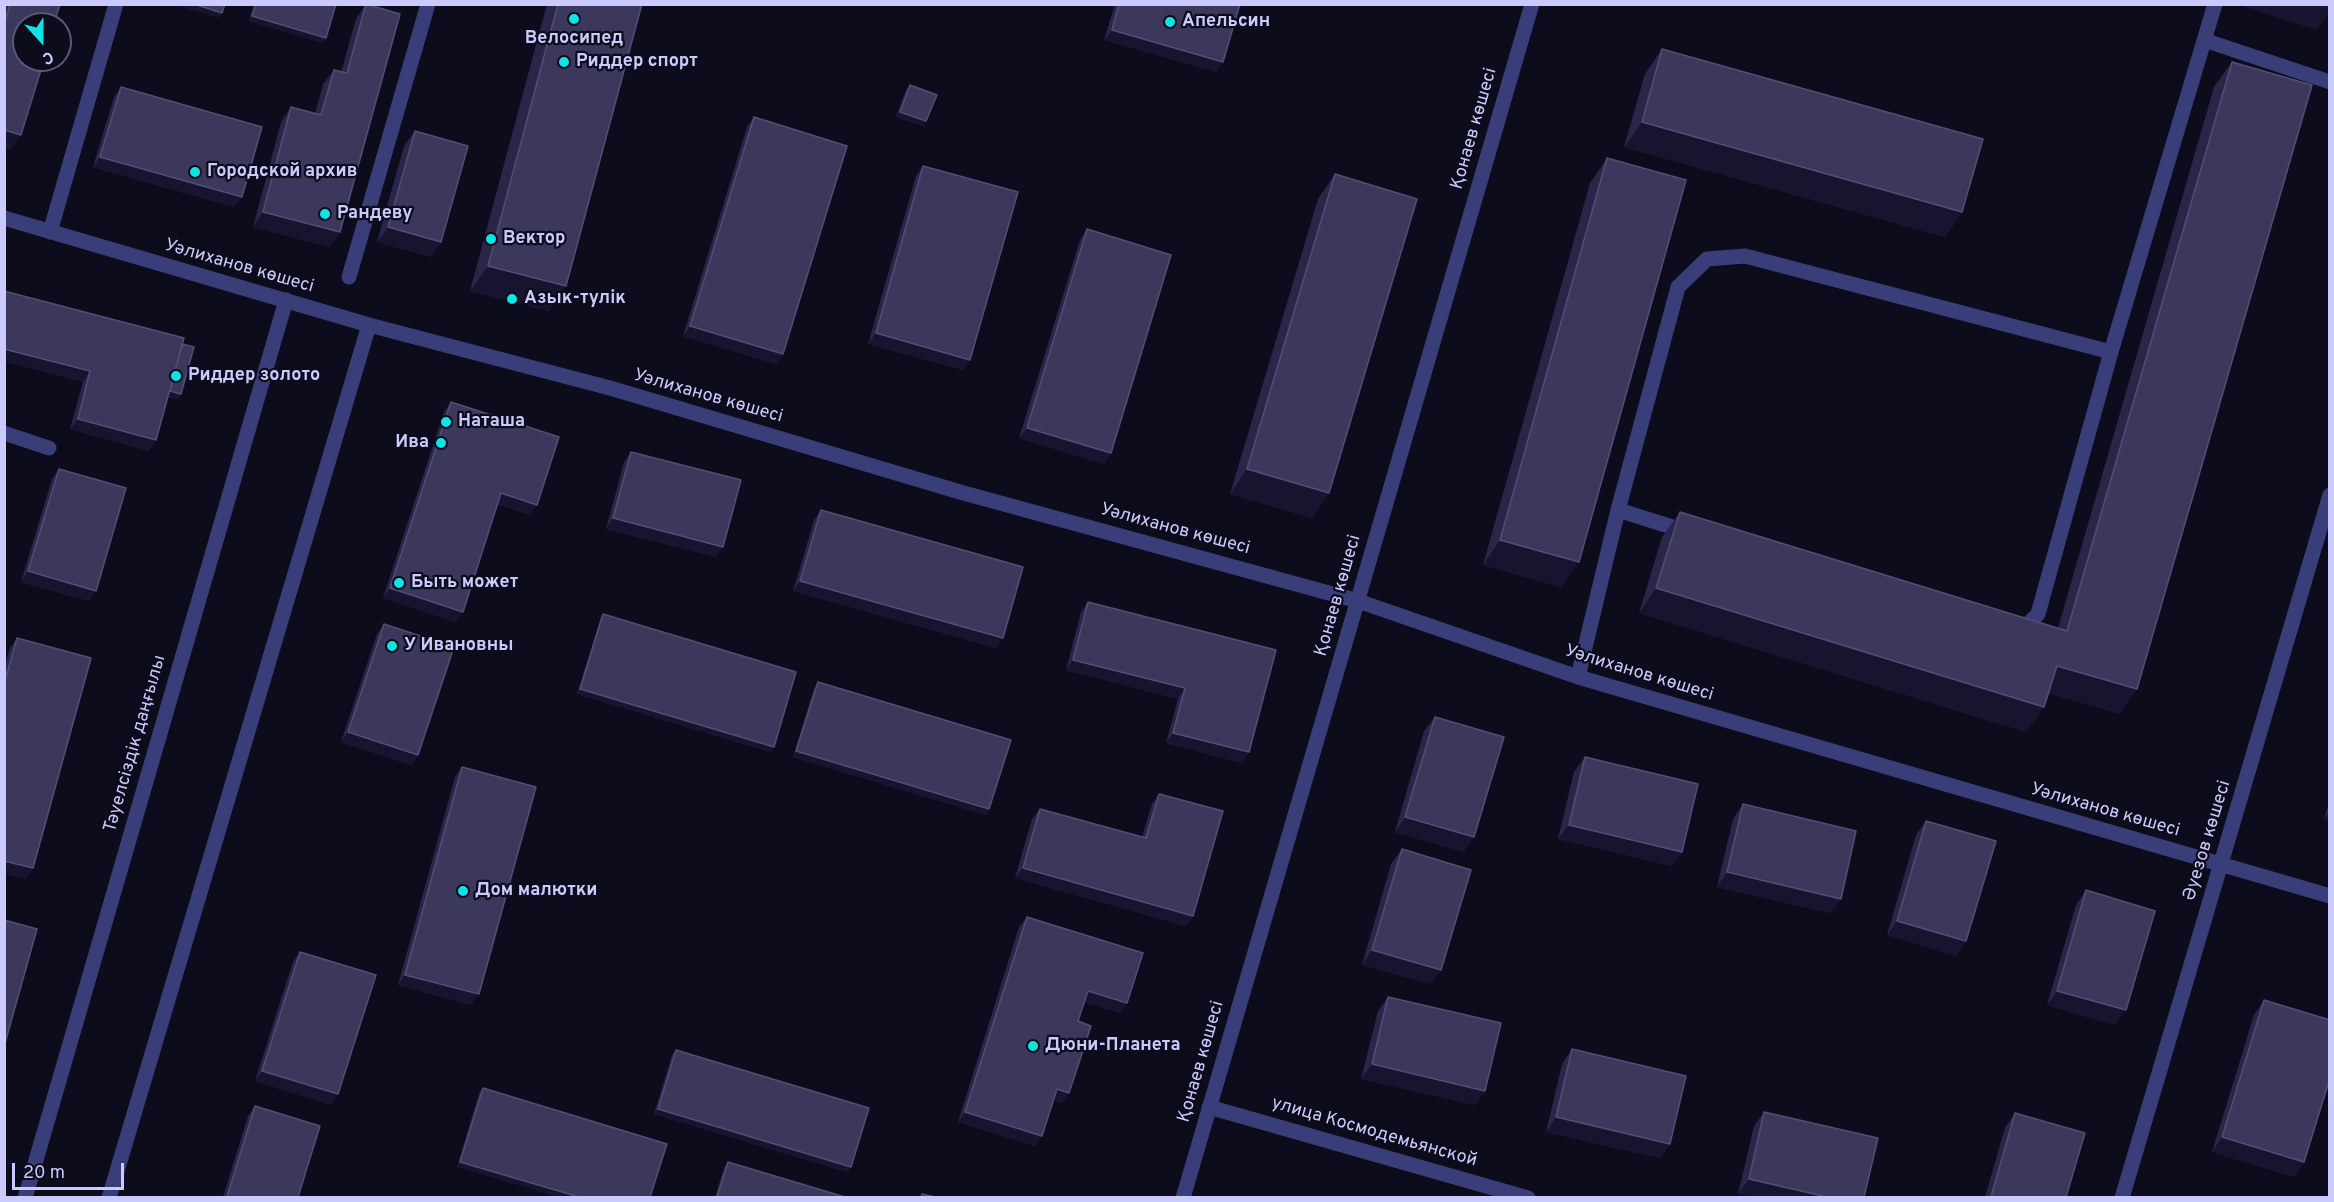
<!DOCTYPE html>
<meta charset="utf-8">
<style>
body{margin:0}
#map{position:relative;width:2334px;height:1202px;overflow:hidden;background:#0d0c1c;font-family:Overpass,sans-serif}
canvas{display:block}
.frame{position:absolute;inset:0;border:6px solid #cbcafc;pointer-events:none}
.north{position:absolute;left:12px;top:12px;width:60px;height:60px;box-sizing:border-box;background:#0d0c1c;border:2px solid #595876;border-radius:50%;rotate:159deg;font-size:16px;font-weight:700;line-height:24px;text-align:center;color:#cbcafc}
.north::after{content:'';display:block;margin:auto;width:21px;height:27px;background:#0ee4e3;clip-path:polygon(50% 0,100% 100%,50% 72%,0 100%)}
.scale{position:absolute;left:12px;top:1163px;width:112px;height:27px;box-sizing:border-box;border:3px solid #cbcafc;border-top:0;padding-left:8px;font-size:18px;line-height:21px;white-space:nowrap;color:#cbcafc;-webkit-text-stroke:4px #0d0c1c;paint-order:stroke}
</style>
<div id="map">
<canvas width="2334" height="1202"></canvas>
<div class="frame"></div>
<div class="north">С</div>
<div class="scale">20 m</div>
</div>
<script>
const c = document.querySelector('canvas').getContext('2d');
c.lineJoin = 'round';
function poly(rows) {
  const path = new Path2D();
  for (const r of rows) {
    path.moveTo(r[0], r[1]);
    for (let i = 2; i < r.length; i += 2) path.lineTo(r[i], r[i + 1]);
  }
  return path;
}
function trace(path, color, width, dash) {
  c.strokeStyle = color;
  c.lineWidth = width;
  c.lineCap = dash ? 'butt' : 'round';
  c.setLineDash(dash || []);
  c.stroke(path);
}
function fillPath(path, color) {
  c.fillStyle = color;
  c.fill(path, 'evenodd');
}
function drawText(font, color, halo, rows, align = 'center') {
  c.font = font + ' Overpass,sans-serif';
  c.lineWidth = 4.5;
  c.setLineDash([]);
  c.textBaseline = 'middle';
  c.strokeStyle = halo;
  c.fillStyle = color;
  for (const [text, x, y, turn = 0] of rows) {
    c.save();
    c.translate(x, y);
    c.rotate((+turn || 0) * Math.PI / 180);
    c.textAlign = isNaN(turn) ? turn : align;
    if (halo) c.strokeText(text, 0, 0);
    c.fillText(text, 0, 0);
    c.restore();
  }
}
trace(poly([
 [2204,40,2330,82],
 [4,218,369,325,610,388,960,492,1358,601,1578,677,2330,896],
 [50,232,116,4],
 [349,277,428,4],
 [4,433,49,448],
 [1618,510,1688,532],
 [2016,630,2026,626,2038,614,2111,352,2215,4],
 [1578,677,1618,510,1678,287,1707,259,1745,256,2111,352],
 [1209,1107,1528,1198],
 [25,1198,286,300],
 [109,1198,369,325],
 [1183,1198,1532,4],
 [2122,1198,2330,495]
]), '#3a3e78', 15);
fillPath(poly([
 [4,4,60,4,11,149,4,148],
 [254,4,336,4,326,38,323,43,249,21],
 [366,4,340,232,330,247,253,227,281,122,291,107,315,114,323,84,334,70,341,72,356,19],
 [547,4,642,4,549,311,470,291],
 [1115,4,1240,4,1216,72,1104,40],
 [1662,49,1962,212,1945,237,1624,147,1645,74],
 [2232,62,2120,714,2048,693,2044,707,2026,732,1639,613,1662,537,1680,512,2058,628,2214,87],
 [910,85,926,121,923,126,896,117,906,90],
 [121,87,242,197,234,207,93,167,114,97],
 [754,117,783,354,776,364,683,336,747,127],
 [415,131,441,242,431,257,377,242,404,146],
 [1607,158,1561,587,1483,565,1590,183],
 [923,166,963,370,868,344,916,176],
 [1335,174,1329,493,1312,518,1230,494,1318,199],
 [1087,229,1111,453,1104,464,1019,438,1080,240],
 [4,291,182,344,181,394,178,399,168,397,149,451,70,429,83,382,4,361],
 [451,402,530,515,497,504,463,612,455,622,383,598,444,412],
 [631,452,716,557,606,529,624,462],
 [59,469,89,601,21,582,52,479],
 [821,510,996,648,793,591,814,520],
 [1088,602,1276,650,1242,763,1166,743,1178,699,1066,670,1081,612],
 [603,614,774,747,770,752,577,694,600,620],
 [384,624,418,755,411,765,341,742,377,634],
 [17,638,33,868,26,879,4,873,4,668,10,648],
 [818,682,989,809,986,815,793,757,814,688],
 [1435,717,1464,852,1395,832,1424,731],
 [1585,757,1682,852,1672,866,1558,839,1574,772],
 [462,767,471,1005,398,985,455,777],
 [1159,794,1193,916,1186,926,1015,878,1032,819,1040,809,1142,837,1152,804],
 [2330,799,2330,820,2324,819],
 [1743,804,1841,899,1830,913,1717,887,1733,819],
 [1926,821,1966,941,1956,956,1887,935,1916,835],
 [1402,849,1431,984,1362,965,1391,864],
 [2086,890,2115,1025,2047,1005,2076,905],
 [1027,917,1127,1003,1120,1013,1084,1002,1078,1021,1062,1103,1053,1100,1035,1146,958,1122,1019,927],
 [300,952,331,1105,255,1081,293,962],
 [1388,997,1485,1091,1475,1105,1361,1079,1378,1011],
 [2264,1000,2304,1162,2294,1177,2212,1152,2254,1015],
 [1572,1049,1670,1144,1660,1158,1546,1132,1562,1064],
 [676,1050,851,1167,847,1172,654,1114,672,1055],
 [483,1088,650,1197,457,1167,479,1093],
 [255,1106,298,1197,223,1197,248,1116],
 [1764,1112,1864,1197,1738,1194,1754,1126],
 [2015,1113,2066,1197,1985,1197,2005,1128],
 [728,1162,845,1197,715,1197,724,1168]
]), '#292649');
fillPath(poly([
 [173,4,194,4,222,13,218,18],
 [2235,4,2330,4,2330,11,2317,30],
 [252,16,326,38,323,43,249,21],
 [1112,30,1223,62,1216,72,1104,40],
 [900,112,926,121,923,126,896,117],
 [1642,122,1962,212,1945,237,1624,147],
 [4,130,21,135,11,149,4,148],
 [100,157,242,197,234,207,93,167],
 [263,212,340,232,330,247,253,227],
 [388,227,441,242,431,257,377,242],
 [488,266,566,286,549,311,470,291],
 [690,326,783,354,776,364,683,336],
 [876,333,970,360,963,370,868,344],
 [4,349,90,371,83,382,4,361],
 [167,390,181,394,178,399,164,395],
 [78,419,156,440,149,451,70,429],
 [1027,428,1111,453,1104,464,1019,438],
 [1247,469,1329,493,1312,518,1230,494],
 [501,493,537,505,530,515,494,503],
 [613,518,723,547,716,557,606,529],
 [1500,540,1579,562,1561,587,1483,565],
 [28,571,96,591,89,601,21,582],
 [800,581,1003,638,996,648,793,591],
 [390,588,463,612,455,622,383,598],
 [1656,588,2044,707,2026,732,1639,613],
 [1073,660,1185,688,1178,699,1066,670],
 [2057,666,2137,689,2120,714,2040,691],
 [580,689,774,747,770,752,577,694],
 [348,732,418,755,411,765,341,742],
 [1173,733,1249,752,1242,763,1166,743],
 [796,751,989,809,986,815,793,757],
 [2330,811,2330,820,2324,819],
 [1405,817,1474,837,1464,852,1395,832],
 [1569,825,1682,852,1672,866,1558,839],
 [4,861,33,868,26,879,4,873],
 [1023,868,1193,916,1186,926,1015,878],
 [1727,872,1841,899,1830,913,1717,887],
 [1897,921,1966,941,1956,956,1887,935],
 [1372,950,1441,970,1431,984,1362,965],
 [405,975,479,994,471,1005,398,985],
 [1088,991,1127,1003,1120,1013,1080,1001],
 [2057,991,2126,1010,2115,1025,2047,1005],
 [1372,1064,1485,1091,1475,1105,1361,1079],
 [262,1071,338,1094,331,1105,255,1081],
 [1057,1089,1069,1093,1062,1103,1050,1099],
 [658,1109,851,1167,847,1172,654,1114],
 [965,1112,1042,1136,1035,1146,958,1122],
 [1556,1117,1670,1144,1660,1158,1546,1132],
 [2222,1137,2304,1162,2294,1177,2212,1152],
 [460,1162,579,1197,558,1197,457,1167],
 [1749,1179,1827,1197,1754,1197,1738,1194]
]), '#17142f');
const building = poly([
 [10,4,60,4,54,24,24,24,24,60,44,60,21,135,4,130,4,18,6,18,10,4],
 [194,4,225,4,222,13,194,4],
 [256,4,336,4,326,38,252,16,256,4],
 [366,4,400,14,340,232,263,212,291,107,321,115,334,70,347,73,366,4],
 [558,4,642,4,566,286,488,266,558,4],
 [1119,4,1240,4,1223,62,1112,30,1119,4],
 [1662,49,1983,139,1962,212,1642,122,1662,49],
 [2232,62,2312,85,2137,689,2057,666,2044,707,1656,588,1680,512,2067,631,2232,62],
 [910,85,937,95,926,121,900,112,910,85],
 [121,87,262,127,242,197,100,157,121,87],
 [754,117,847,146,783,354,690,326,754,117],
 [415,131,468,146,441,242,388,227,415,131],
 [1607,158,1686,180,1579,562,1500,540,1607,158],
 [923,166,1018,192,970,360,876,333,923,166],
 [1335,174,1417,199,1329,493,1247,469,1335,174],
 [1087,229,1171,255,1111,453,1027,428,1087,229],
 [4,291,184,338,156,440,78,419,90,371,4,349,4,291],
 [182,344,194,347,181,394,170,391,182,344],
 [451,402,559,437,537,505,501,493,463,612,390,588,451,402],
 [631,452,741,480,723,547,613,518,631,452],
 [59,469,126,488,96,591,28,571,59,469],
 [821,510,1023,567,1003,638,800,581,821,510],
 [1088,602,1276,650,1249,752,1173,733,1185,688,1073,660,1088,602],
 [603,614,796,672,774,747,580,689,603,614],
 [384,624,454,647,418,755,348,732,384,624],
 [17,638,91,658,33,868,4,861,4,684,17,638],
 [818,682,1011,740,989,809,796,751,818,682],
 [1435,717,1504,737,1474,837,1405,817,1435,717],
 [1585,757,1698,784,1682,852,1569,825,1585,757],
 [462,767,536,787,479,994,405,975,462,767],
 [1159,794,1223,811,1193,916,1023,868,1040,809,1146,838,1159,794],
 [1743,804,1856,831,1841,899,1727,872,1743,804],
 [1926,821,1996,841,1966,941,1897,921,1926,821],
 [1402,849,1471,870,1441,970,1372,950,1402,849],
 [2086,890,2155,911,2126,1010,2057,991,2086,890],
 [1027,917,1143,953,1127,1003,1088,991,1078,1021,1091,1026,1069,1093,1057,1089,1042,1136,965,1112,1027,917],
 [4,920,37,929,4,1047,4,920],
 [300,952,376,975,338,1094,262,1071,300,952],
 [1388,997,1501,1023,1485,1091,1372,1064,1388,997],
 [2264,1000,2330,1020,2330,1078,2304,1162,2222,1137,2264,1000],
 [1572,1049,1686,1076,1670,1144,1556,1117,1572,1049],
 [676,1050,869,1108,851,1167,658,1109,676,1050],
 [483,1088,667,1144,650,1197,579,1197,460,1162,483,1088],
 [255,1106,320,1126,298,1197,227,1197,255,1106],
 [1764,1112,1878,1138,1864,1197,1827,1197,1749,1179,1764,1112],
 [2015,1113,2085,1133,2066,1197,1991,1197,2015,1113],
 [728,1162,845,1197,717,1197,728,1162],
 [922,1194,935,1197,921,1197,922,1194]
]);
fillPath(building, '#3b385c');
trace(building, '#514f75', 1.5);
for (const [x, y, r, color] of [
 [574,19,6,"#0ee4e3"],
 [1170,22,6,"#0ee4e3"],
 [564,62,6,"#0ee4e3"],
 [195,172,6,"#0ee4e3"],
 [325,214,6,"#0ee4e3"],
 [491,239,6,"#0ee4e3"],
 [512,299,6,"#0ee4e3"],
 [176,376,6,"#0ee4e3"],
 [446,422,6,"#0ee4e3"],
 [441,443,6,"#0ee4e3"],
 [399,583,6,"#0ee4e3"],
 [392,646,6,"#0ee4e3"],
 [463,891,6,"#0ee4e3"],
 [1033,1046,6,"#0ee4e3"]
]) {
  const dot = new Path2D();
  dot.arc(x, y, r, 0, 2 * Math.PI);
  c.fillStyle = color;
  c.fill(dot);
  trace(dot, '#0d0c1c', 2);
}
drawText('bold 18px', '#cbcafc', '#0d0c1c', [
 ["Апельсин",1182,22],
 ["Велосипед",574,39,"center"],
 ["Риддер спорт",576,62],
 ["Городской архив",207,172],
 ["Рандеву",337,214],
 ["Вектор",503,239],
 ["Азык-тулiк",524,299],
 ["Риддер золото",188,376],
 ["Наташа",458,422],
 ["Ива",429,443,"right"],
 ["Быть может",411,583],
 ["У Ивановны",404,646],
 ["Дом малютки",475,891],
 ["Дюни-Планета",1045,1046]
], 'left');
drawText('18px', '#cbcafc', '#0d0c1c', [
 ["Қонаев көшесі",1475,129,-74],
 ["Уәлиханов көшесі",239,267,16],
 ["Уәлиханов көшесі",708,397,16],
 ["Уәлиханов көшесі",1175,530,15],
 ["Қонаев көшесі",1339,596,-74],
 ["Уәлиханов көшесі",1639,674,17],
 ["Тәуелсіздік даңғылы",136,744,-74],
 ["Уәлиханов көшесі",2105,811,16],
 ["Әуезов көшесі",2208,841,-73],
 ["Қонаев көшесі",1202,1062,-74],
 ["улица Космодемьянской",1374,1133,16]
]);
</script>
